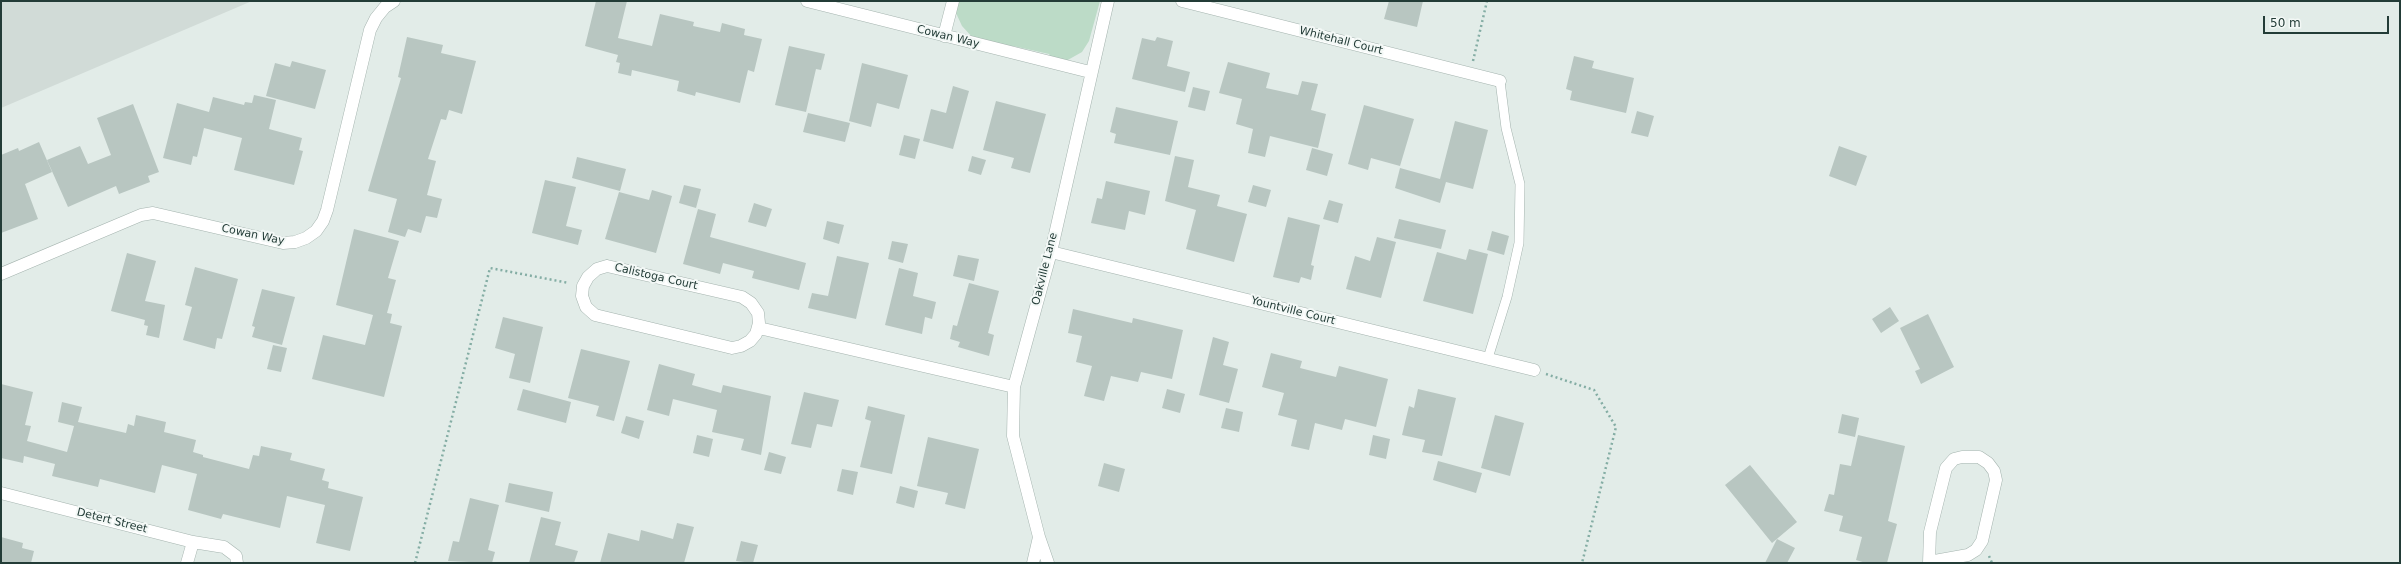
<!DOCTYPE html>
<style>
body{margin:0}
#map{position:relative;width:2401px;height:564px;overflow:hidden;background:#e2ece8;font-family:"DejaVu Sans",sans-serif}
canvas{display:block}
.frame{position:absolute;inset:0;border:2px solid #233c37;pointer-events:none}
.scale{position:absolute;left:2263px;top:16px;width:126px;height:18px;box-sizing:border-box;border:2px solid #233c37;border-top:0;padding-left:5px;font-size:12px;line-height:14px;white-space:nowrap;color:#233c37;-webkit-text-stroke:3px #f3f8f6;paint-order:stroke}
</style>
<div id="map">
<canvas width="2401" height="564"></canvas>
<div class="frame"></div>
<div class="scale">50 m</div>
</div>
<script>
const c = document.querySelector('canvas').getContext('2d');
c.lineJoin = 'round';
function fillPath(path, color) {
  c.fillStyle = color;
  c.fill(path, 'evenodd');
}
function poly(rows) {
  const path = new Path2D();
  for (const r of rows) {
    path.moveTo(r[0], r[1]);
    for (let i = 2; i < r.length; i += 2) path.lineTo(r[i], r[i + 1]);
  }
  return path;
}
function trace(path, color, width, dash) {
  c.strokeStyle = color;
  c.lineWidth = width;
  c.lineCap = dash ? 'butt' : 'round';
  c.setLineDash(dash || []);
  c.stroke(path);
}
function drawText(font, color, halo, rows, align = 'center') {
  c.font = font + ' "DejaVu Sans",sans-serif';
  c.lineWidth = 4;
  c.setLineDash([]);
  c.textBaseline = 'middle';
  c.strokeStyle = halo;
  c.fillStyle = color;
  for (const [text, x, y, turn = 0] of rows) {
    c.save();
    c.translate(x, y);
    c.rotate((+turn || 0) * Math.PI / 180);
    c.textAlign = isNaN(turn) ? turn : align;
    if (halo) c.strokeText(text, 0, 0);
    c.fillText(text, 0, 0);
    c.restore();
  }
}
fillPath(poly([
 [1,1,252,1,1,108]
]), '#d1dbd7');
fillPath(poly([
 [959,1,1100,1,1089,41,1082,52,1066,61,1052,60,1049,54,1013,46,1007,50,974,39,962,26,956,13]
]), '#bcdbc7');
fillPath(poly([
 [596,1,627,1,618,38,652,46,660,14,694,22,693,26,720,32,722,23,745,29,744,35,762,39,754,72,748,70,740,103,696,92,695,96,677,91,679,81,632,70,631,76,618,73,620,63,616,62,618,55,585,46],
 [1389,1,1423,1,1417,27,1384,19],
 [407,37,443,45,441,53,476,61,462,114,449,110,446,120,441,119,428,159,436,161,427,195,442,199,437,218,426,216,421,233,408,229,405,237,388,232,397,199,368,191,401,78,398,77],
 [1157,37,1173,41,1167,66,1190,72,1185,92,1132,79,1142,38,1155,41],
 [789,46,825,54,821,70,816,69,806,112,775,105],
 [1574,56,1594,61,1592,68,1634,78,1626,113,1570,100,1572,91,1566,89],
 [292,61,326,70,315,109,266,96,275,63,290,67],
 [1228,62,1270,73,1266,88,1298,95,1302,81,1318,84,1311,110,1326,114,1318,148,1270,136,1265,157,1248,153,1253,129,1236,124,1242,99,1219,93],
 [862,63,908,75,899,109,877,103,871,127,849,121],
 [953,86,969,91,953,149,923,141,931,109,946,113],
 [1193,87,1210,91,1205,111,1188,107],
 [254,95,276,100,269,129,302,138,299,150,303,151,294,185,234,170,242,138,204,128,197,157,193,156,191,165,163,158,177,103,209,112,213,97,244,105,245,102,252,103],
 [996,101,1046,114,1030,173,1011,168,1014,158,983,150],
 [133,104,159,172,148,176,150,182,119,194,116,186,68,207,47,160,80,146,88,164,111,155,97,118],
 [1364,105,1414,119,1400,166,1371,158,1368,170,1348,164],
 [1116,107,1178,121,1170,155,1114,143,1116,134,1110,132],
 [1637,111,1654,116,1648,137,1631,133],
 [808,113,850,123,845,142,803,132],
 [1455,121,1488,130,1473,189,1446,182,1440,203,1395,188,1400,168,1440,179],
 [904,135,920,139,915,159,899,155],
 [39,142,52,172,25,184,38,219,1,233,1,155,18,148,19,151],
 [1839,146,1867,156,1856,186,1829,176],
 [1312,148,1333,154,1327,176,1306,170],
 [972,156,986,160,981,175,968,171],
 [1175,156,1194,160,1188,187,1220,195,1217,206,1247,214,1234,262,1186,249,1196,210,1165,201],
 [577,157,626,169,620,191,572,178],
 [545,180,576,187,566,226,582,230,578,245,532,233],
 [1106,181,1150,191,1145,215,1129,211,1125,230,1091,223,1097,198,1102,199],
 [684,185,701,189,696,208,679,203],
 [1253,185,1271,190,1266,207,1248,202],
 [652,190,672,196,656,253,605,239,619,192,649,200],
 [1329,200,1343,204,1338,223,1323,219],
 [754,203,772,209,766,227,748,222],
 [698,209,716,214,710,237,806,263,799,290,752,278,754,271,723,263,720,274,683,264],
 [1288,217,1320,225,1311,265,1314,266,1311,280,1301,277,1299,283,1273,277],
 [1399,219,1446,230,1441,249,1394,238],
 [827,221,844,225,839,244,823,239],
 [354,229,399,241,388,278,396,280,387,313,392,314,390,323,402,326,384,397,312,379,323,335,365,345,373,315,336,305],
 [1492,231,1509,236,1504,255,1487,250],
 [1377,237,1396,242,1381,298,1346,289,1355,256,1370,261],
 [892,241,908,244,903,263,888,259],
 [1469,249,1488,254,1473,314,1423,301,1437,252,1466,260],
 [127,253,156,261,145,301,165,305,159,338,146,335,148,326,144,325,145,320,111,311],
 [958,255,979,259,974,281,953,276],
 [837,256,869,263,856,319,808,308,812,293,828,296],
 [195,267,238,279,222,339,217,338,215,349,183,340,192,307,185,305],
 [899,268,918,273,913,296,936,302,932,319,925,317,922,334,885,325],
 [969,283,999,291,988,333,994,335,989,356,958,347,960,342,950,339,953,325,957,326],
 [262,289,295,297,282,345,252,337,255,327,252,326],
 [1890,307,1899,321,1881,333,1872,319],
 [1073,309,1132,323,1133,318,1183,330,1172,379,1141,372,1138,382,1111,376,1104,401,1084,396,1092,366,1076,362,1082,336,1068,333],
 [1928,314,1954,367,1921,384,1915,371,1920,369,1900,328],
 [503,317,543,327,530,383,509,378,515,354,495,348],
 [1213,337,1229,342,1223,365,1238,369,1229,403,1199,395],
 [273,345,287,348,281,372,267,369],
 [581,349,630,361,614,421,596,416,599,406,568,398],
 [1271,353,1302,361,1300,368,1336,377,1339,366,1388,379,1376,427,1345,419,1342,430,1315,423,1309,450,1291,446,1297,420,1278,415,1284,393,1262,387],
 [659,364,695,374,692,385,721,393,723,385,771,396,761,455,741,450,744,439,712,432,717,410,673,399,669,416,647,410],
 [1,384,33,392,25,425,31,426,27,441,38,444,67,452,74,426,58,422,62,402,82,407,78,422,126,433,128,424,134,426,136,415,166,422,164,432,196,440,193,452,203,455,203,457,249,469,253,455,259,456,261,446,292,453,290,460,325,469,322,480,329,482,328,488,363,497,350,551,316,543,325,505,287,496,280,528,223,514,221,519,188,510,197,474,162,465,155,493,100,479,98,487,52,476,55,464,24,456,23,463,1,458],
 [523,389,571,402,566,423,517,410],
 [1167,389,1185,394,1180,413,1162,408],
 [1418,389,1456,398,1442,456,1422,452,1425,440,1402,435,1409,406,1414,408],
 [804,392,839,400,832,427,817,424,811,448,791,444],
 [868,406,905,415,892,474,860,467,871,421,865,419],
 [1226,408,1243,412,1239,432,1221,428],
 [1842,414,1859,418,1855,437,1838,433],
 [1495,415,1524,423,1510,476,1481,468],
 [626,416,644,421,639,439,621,433],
 [697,435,713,439,709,457,693,453],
 [1373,435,1390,439,1386,459,1369,455],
 [1858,435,1905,446,1888,521,1897,524,1887,563,1866,563,1856,560,1862,537,1839,531,1843,516,1824,511,1829,494,1834,495,1840,464,1851,466],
 [928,437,979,449,965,509,945,504,948,493,917,486],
 [769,452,786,457,781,474,764,470],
 [1438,461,1482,473,1476,493,1433,480],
 [1104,463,1125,469,1119,492,1098,486],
 [1750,465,1797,522,1772,543,1725,485],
 [842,469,858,472,853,495,837,491],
 [509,483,553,492,549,512,505,502],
 [900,486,918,491,914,508,896,503],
 [470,498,499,505,488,550,495,552,492,563,448,561,453,541,459,542],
 [541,517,561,522,555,545,578,551,574,563,529,563],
 [677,523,694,527,684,563,600,563,608,533,639,541,641,530,673,539],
 [1,537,23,543,22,548,34,551,31,563,1,563],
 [1777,539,1795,548,1787,563,1765,563],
 [741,541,758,545,753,563,736,561]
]), '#b8c6c1');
const service = poly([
 [1488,358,1507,297,1519,243,1520,184,1506,128,1500,81]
]);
const minor = poly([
 [807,1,1090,72],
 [1182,1,1500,81],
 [944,36,953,1],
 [1051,252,1534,370],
 [607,266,742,297,751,303,758,313,759,323,756,334,750,341,741,346,732,348,595,315,586,307,582,296,583,286,588,277,597,269,607,266],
 [1,274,141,215,153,213,283,243,295,242,306,238,316,231,323,221,327,210,370,30,376,18,385,7,394,1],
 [759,328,1014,387],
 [1,493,193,542,224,547,236,556,237,563],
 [187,563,193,542],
 [1033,563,1039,537],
 [1048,563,1039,537,1013,436,1014,387,1051,252,1108,1],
 [1929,563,1930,532,1946,468,1954,459,1962,457,1979,457,1988,463,1994,471,1996,480,1982,541,1976,550,1968,555,1929,562]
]);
trace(service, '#a5b4af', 10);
trace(minor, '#a5b4af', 13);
trace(poly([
 [1473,61,1487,1],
 [1546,374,1594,390,1616,427,1582,563],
 [1989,556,1992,563],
 [415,563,490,268,569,283]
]), '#84ada4', 2.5, [2, 3]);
trace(service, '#fff', 9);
trace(minor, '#fff', 12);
drawText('11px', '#233c37', '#f3f8f6', [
 ["Cowan Way",948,37,14],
 ["Whitehall Court",1341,41,14],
 ["Cowan Way",253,235,12],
 ["Oakville Lane",1045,269,-76],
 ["Calistoga Court",656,277,13],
 ["Yountville Court",1293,311,14],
 ["Detert Street",112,521,14]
]);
</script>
